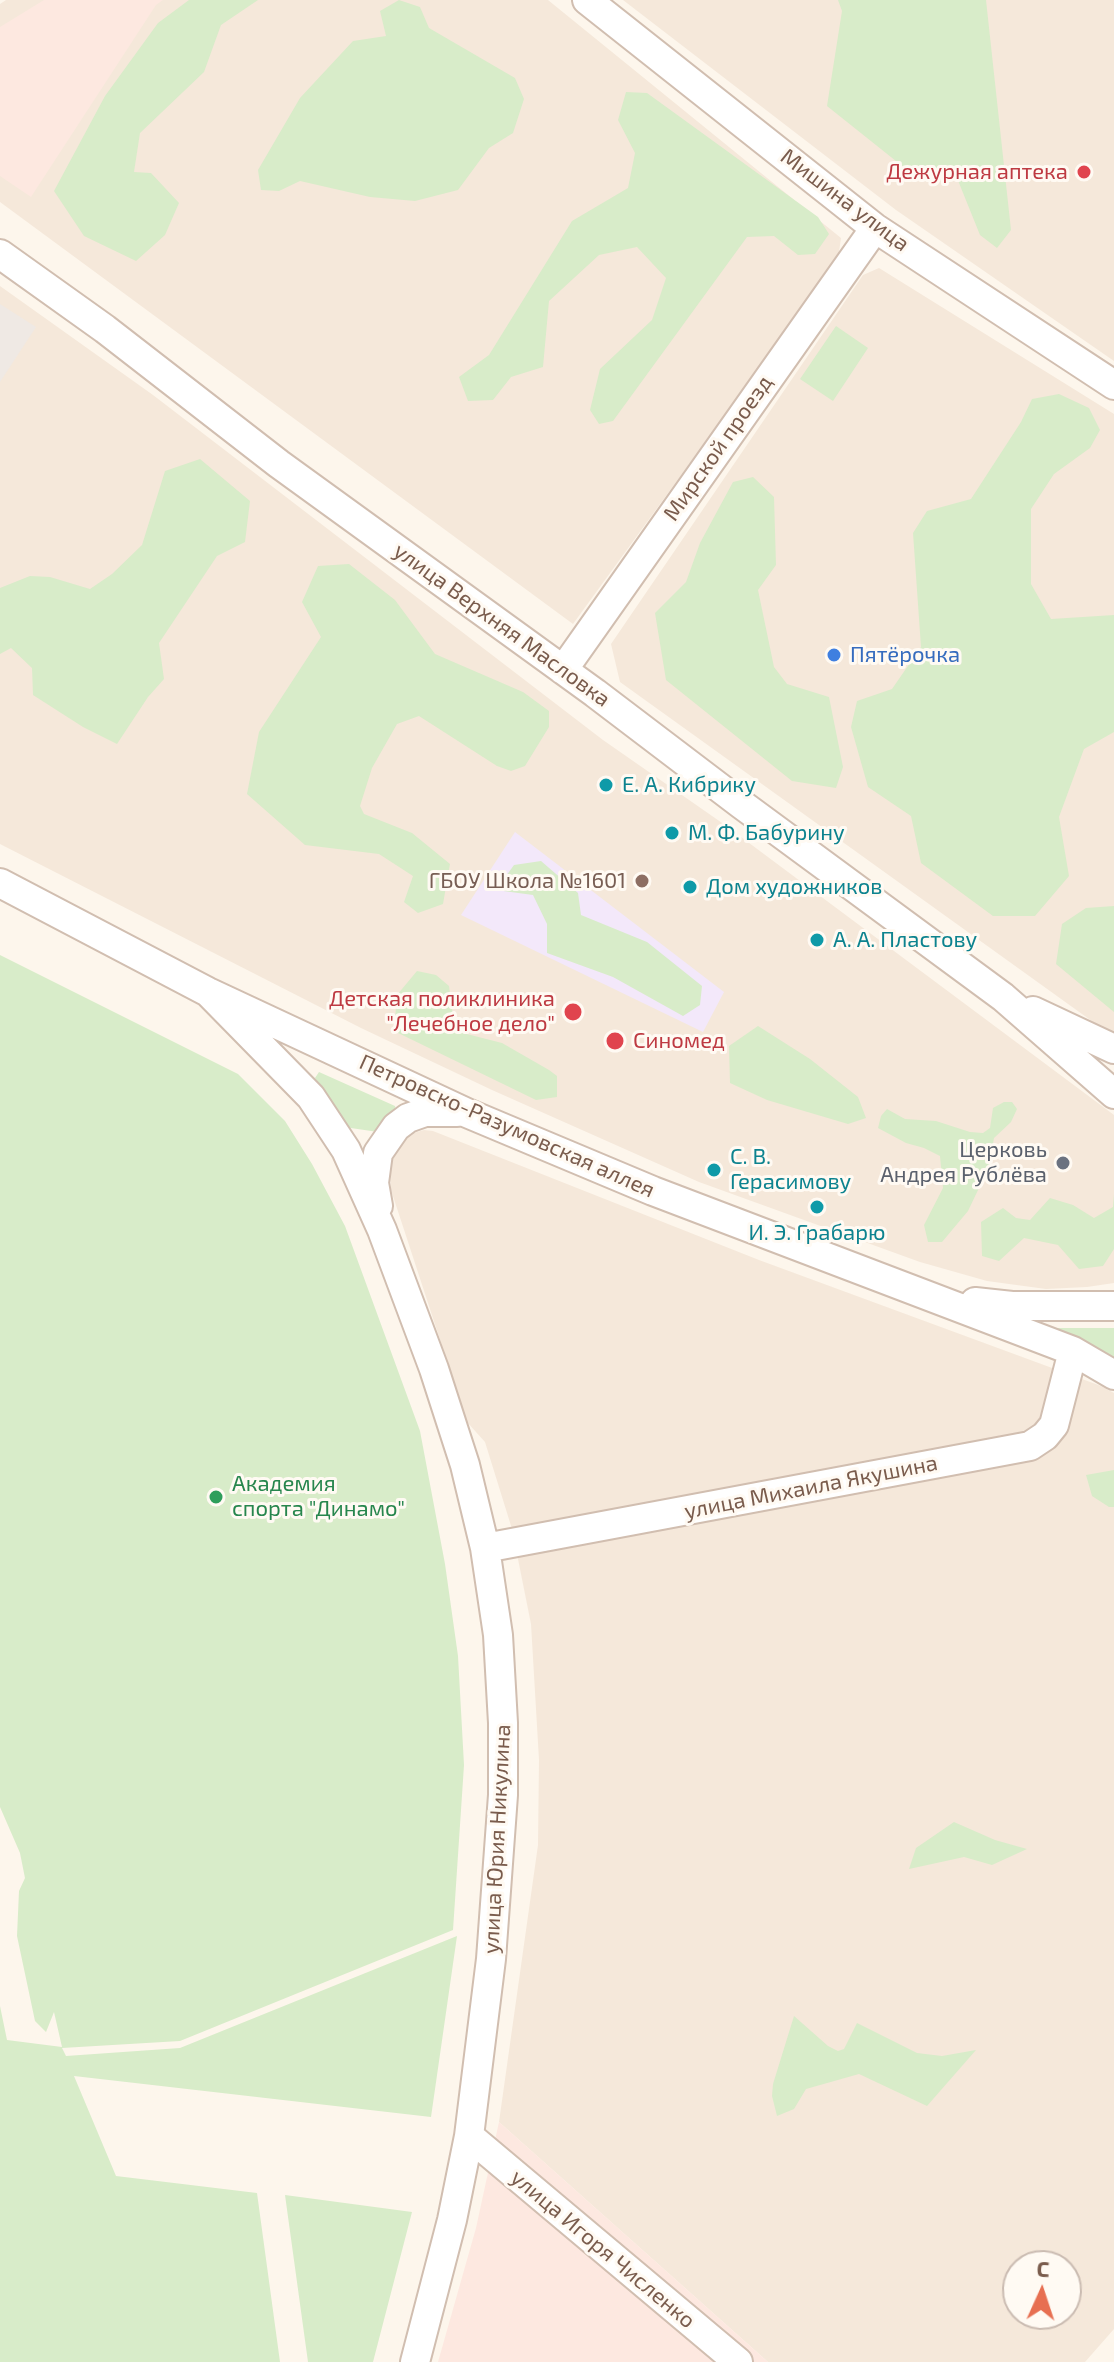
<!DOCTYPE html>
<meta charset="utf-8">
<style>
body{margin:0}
#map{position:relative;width:1114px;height:2362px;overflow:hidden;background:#fdf6ec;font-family:"Exo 2",sans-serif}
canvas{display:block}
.north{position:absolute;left:1002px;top:2250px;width:80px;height:80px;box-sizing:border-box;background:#fffaf3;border:2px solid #cabbb1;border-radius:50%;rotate:3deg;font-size:22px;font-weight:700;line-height:32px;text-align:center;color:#7a5c4d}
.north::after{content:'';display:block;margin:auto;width:28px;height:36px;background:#e76f51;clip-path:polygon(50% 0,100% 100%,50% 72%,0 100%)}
</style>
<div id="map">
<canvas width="1114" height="2362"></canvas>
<div class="north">С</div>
</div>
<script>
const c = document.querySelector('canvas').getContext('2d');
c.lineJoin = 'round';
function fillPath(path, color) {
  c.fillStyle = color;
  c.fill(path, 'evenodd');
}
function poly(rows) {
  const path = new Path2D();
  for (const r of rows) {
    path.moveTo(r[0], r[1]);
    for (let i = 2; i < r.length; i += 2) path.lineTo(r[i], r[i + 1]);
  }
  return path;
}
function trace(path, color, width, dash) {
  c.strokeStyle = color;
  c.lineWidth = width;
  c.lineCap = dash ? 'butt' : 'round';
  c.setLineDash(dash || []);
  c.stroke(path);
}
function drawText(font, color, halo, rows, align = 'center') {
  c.font = font + ' "Exo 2",sans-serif';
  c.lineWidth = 6;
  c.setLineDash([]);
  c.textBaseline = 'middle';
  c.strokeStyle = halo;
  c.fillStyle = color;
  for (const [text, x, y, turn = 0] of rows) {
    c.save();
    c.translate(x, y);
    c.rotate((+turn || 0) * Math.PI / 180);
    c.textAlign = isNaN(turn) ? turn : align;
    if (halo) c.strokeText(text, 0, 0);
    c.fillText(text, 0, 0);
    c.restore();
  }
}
fillPath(poly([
 [6,0,548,0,841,238,838,259,573,624,0,202,0,4],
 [623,0,1114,0,1114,361,896,210],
 [879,268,1114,414,1114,1037,620,682,611,644,863,275],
 [0,286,153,395,603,740,725,825,1114,1115,1114,1283,1087,1287,1046,1289,987,1281,920,1262,699,1182,492,1090,361,1028,0,844],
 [424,1130,433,1131,759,1260,1101,1386,1114,1393,1114,2329,1085,2362,768,2362,499,2122,538,1845,539,1760,531,1624,512,1529,485,1442,467,1422,391,1190,389,1156,399,1141,410,1134],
 [1018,2266,1066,2266,1066,2314,1018,2314]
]), '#f5e8da');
fillPath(poly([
 [44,0,163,0,156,5,31,197,0,176,0,27],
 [499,2122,768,2362,438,2362,476,2228]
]), '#fde8e0');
fillPath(poly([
 [0,304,36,327,0,382]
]), '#efe9e4');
fillPath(poly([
 [515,832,724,992,703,1032,461,915]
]), '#f3e8fa');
fillPath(poly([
 [189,0,258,0,221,25,204,72,140,133,134,172,151,173,179,203,165,235,136,261,84,236,54,191,105,96,158,23],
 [399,0,420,7,429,28,515,78,524,99,513,133,489,148,458,190,415,201,370,197,300,181,279,191,261,190,258,170,300,98,353,41,386,36,380,11],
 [838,0,986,0,1011,230,997,248,980,235,957,178,911,173,827,106,842,11],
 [626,92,647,93,818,217,829,234,815,254,798,255,774,236,747,237,613,421,599,424,590,410,600,369,652,320,666,278,637,247,599,255,549,301,543,367,511,377,493,400,468,401,459,377,489,355,572,221,628,188,635,153,618,120],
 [836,326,868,348,833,401,800,379],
 [1059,394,1089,408,1100,430,1090,448,1054,474,1031,509,1031,584,1051,619,1114,615,1114,732,1084,749,1059,817,1069,876,1035,916,993,916,921,863,911,816,868,787,851,727,857,701,892,689,921,647,913,533,927,511,971,499,1021,422,1032,399],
 [200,459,250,501,245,542,217,556,159,643,164,679,148,697,117,744,83,727,33,695,32,668,11,648,0,654,0,588,30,576,50,577,90,589,112,574,142,545,165,471],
 [753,477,774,497,776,565,758,590,774,667,787,684,829,697,843,767,836,788,792,781,666,680,655,613,686,582,700,543,733,482],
 [349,564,395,600,435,654,523,692,549,711,549,727,525,766,511,771,497,766,419,716,397,724,372,768,360,806,364,814,412,833,450,864,443,904,418,913,404,902,413,876,379,854,305,845,247,794,259,732,321,637,302,602,318,566],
 [541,861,578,893,581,915,647,942,702,986,700,1005,683,1016,613,977,547,953,547,924,533,895,496,890,514,865],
 [1114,906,1114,1012,1056,964,1062,924,1086,908],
 [0,955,238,1074,285,1121,312,1164,345,1226,420,1431,445,1564,458,1656,464,1765,453,1930,180,2041,62,2048,66,2056,180,2048,457,1936,431,2117,74,2076,116,2176,257,2193,280,2362,0,2362,0,2006,7,2040,62,2047,54,2012,46,2032,35,2021,17,1936,19,1891,25,1878,20,1853,0,1807],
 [417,971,436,975,449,986,455,1031,502,1043,549,1070,557,1076,557,1097,536,1100,394,1031,397,995],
 [758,1026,810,1059,858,1097,866,1118,848,1124,767,1100,730,1083,729,1046],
 [319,1072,395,1106,396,1112,378,1132,344,1127,315,1078],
 [1004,1102,1012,1102,1017,1109,1011,1122,994,1138,989,1167,968,1211,942,1242,928,1242,924,1225,943,1188,940,1156,924,1148,906,1143,878,1128,881,1116,887,1109,905,1119,936,1121,970,1132,983,1133,990,1128,993,1108],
 [1114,1194,1114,1249,1103,1266,1079,1269,1058,1245,1024,1238,999,1261,982,1256,981,1222,1003,1208,1016,1218,1030,1220,1050,1198,1073,1205,1094,1218,1113,1207],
 [1046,1328,1114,1328,1114,1361],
 [1114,1470,1114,1507,1109,1507,1092,1496,1086,1475],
 [954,1822,995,1840,1027,1849,992,1865,964,1857,909,1869,916,1848],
 [794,2016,828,2046,838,2051,844,2049,857,2023,917,2053,942,2056,976,2050,927,2106,859,2074,806,2089,794,2109,777,2116,772,2096,773,2084],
 [285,2195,412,2212,373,2362,308,2362]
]), '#d8ecc9');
const minor = poly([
 [587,0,875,228,1114,385],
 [0,254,105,329,279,464,595,693,741,804,1003,997,1114,1094],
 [563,670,875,228],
 [0,883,208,992,467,1113,653,1191,1073,1351,1114,1375],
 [208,992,311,1097,346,1150,382,1230,434,1369,465,1465,485,1548,498,1635,503,1723,503,1795,491,1959,469,2136,452,2220,415,2362],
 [1033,1011,1114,1049],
 [378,1206,374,1183,378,1153,396,1127,408,1118,425,1112,457,1112],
 [975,1302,1012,1306,1114,1306],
 [485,1548,1030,1446,1045,1436,1054,1425,1073,1351],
 [469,2136,738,2362]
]);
trace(minor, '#d1beb0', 32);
trace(minor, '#fff', 28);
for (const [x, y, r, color] of [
 [1084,172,8,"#e0444e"],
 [834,655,8,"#3f7fe0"],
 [606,785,8,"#0f9aa8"],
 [672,833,8,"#0f9aa8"],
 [642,881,8,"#8d6e63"],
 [690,887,8,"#0f9aa8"],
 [817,940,8,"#0f9aa8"],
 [573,1012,10,"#e0444e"],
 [615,1041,10,"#e0444e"],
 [1063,1163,8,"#6b7280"],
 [714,1170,8,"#0f9aa8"],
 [817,1207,8,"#0f9aa8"],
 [216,1497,8,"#2e9e5b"]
]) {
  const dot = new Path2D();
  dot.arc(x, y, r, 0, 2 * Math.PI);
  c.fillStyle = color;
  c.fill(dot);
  trace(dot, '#fffaf3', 3);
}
drawText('22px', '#be3a42', '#fffaf3', [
 ["Дежурная аптека",1068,172],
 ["Детская поликлиника",555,999],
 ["\"Лечебное дело\"",555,1024],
 ["Синомед",633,1041,"left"]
], 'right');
drawText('22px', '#7a5c4d', '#fffaf3', [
 ["Мишина улица",845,200,37],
 ["Мирской проезд",718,448,-55],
 ["улица Верхняя Масловка",502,625,36],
 ["Петровско-Разумовская аллея",507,1126,24],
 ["улица Михаила Якушина",811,1487,-11],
 ["улица Юрия Никулина",497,1839,-87],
 ["улица Игоря Численко",603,2249,40]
]);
drawText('22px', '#366cbe', '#fffaf3', [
 ["Пятёрочка",850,655]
], 'left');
drawText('22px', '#0d838f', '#fffaf3', [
 ["Е. А. Кибрику",622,785],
 ["М. Ф. Бабурину",688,833],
 ["Дом художников",706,887],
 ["А. А. Пластову",833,940],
 ["С. В.",730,1157],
 ["Герасимову",730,1182],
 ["И. Э. Грабарю",817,1233,"center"]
], 'left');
drawText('22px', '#785e54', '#fffaf3', [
 ["ГБОУ Школа №1601",626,881]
], 'right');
drawText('22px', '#5b616d', '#fffaf3', [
 ["Церковь",1047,1150],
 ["Андрея Рублёва",1047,1175]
], 'right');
drawText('22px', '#27864d', '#fffaf3', [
 ["Академия",232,1484],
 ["спорта \"Динамо\"",232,1509]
], 'left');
</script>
